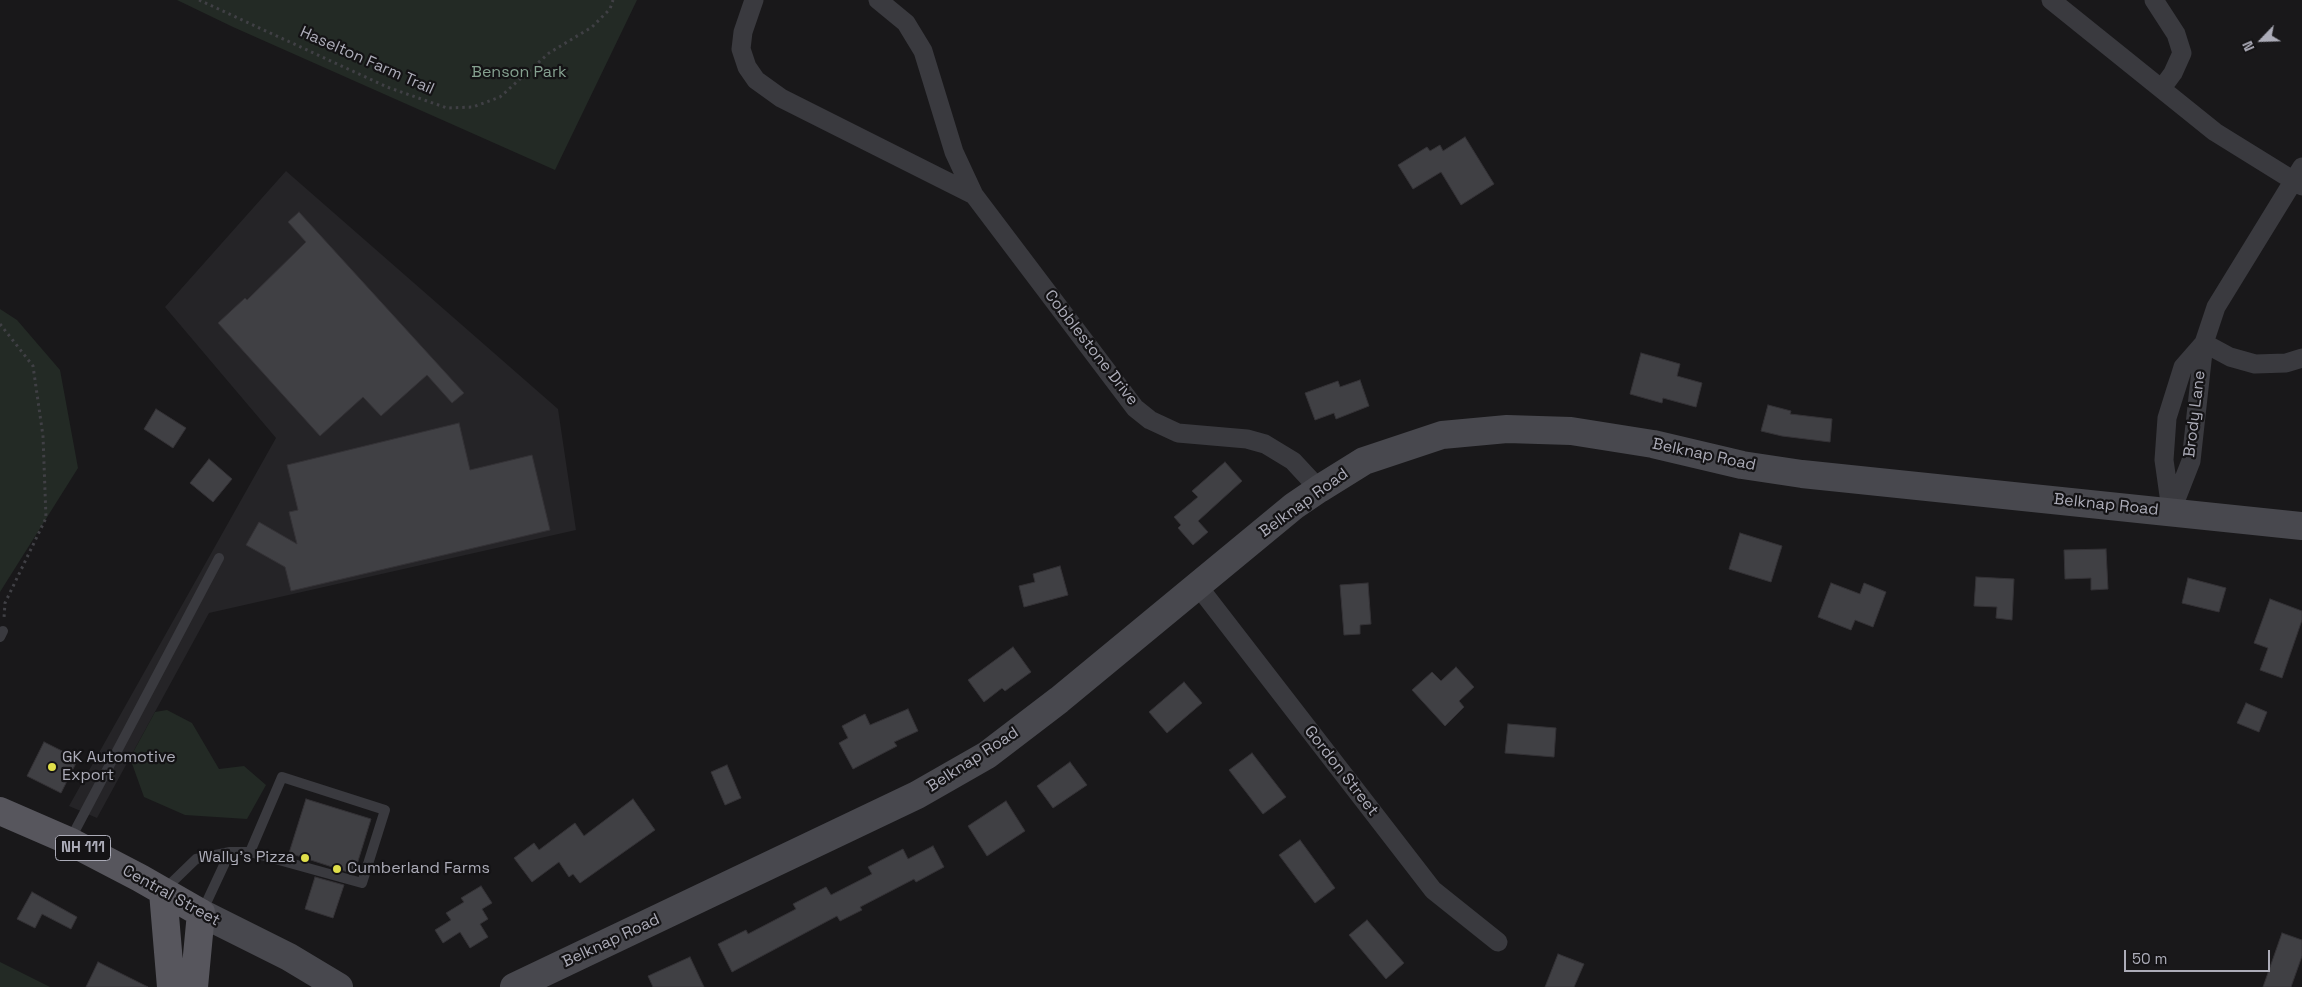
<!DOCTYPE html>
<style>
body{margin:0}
#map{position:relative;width:2302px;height:987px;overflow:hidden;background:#19181a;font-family:"Space Grotesk",sans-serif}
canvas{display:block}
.north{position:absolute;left:2237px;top:15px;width:50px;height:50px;-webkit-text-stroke:4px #141315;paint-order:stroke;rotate:246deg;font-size:14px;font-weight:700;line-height:20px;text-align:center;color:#acacb8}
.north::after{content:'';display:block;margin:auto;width:18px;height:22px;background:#acacb8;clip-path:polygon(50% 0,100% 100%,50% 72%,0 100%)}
.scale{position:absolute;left:2124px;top:950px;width:146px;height:22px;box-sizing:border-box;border:2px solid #acacb8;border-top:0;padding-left:6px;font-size:15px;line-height:18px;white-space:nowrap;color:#acacb8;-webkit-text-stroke:4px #141315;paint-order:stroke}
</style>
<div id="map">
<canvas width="2302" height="987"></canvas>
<div class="north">N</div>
<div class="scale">50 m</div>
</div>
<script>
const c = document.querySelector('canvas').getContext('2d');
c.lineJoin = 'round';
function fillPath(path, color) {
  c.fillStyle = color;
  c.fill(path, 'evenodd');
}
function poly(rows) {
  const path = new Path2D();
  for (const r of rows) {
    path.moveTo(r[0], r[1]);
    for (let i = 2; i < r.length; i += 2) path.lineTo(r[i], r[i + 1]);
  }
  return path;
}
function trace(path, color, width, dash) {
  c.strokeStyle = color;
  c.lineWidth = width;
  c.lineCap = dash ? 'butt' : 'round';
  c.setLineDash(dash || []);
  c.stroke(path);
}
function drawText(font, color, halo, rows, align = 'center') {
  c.font = font + ' "Space Grotesk",sans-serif';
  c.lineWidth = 4.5;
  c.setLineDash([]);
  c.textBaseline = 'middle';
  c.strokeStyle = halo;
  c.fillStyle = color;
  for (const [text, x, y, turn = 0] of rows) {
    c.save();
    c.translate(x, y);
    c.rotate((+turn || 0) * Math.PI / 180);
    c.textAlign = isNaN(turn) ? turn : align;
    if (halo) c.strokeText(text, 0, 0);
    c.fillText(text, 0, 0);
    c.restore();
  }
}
fillPath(poly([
 [286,171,558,409,576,530,209,613,97,818,69,806,276,438,165,307]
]), '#252427');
fillPath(poly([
 [177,0,637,0,555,170,233,27],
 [0,309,17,320,60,370,78,468,0,592],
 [167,710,192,723,219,769,244,766,266,785,247,819,185,815,144,797,130,758,155,712],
 [0,962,50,987,0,987]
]), '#232a25');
const building = poly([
 [1465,137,1494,184,1461,205,1441,172,1413,189,1398,165,1427,147,1430,151,1440,145,1443,151,1465,137],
 [299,212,464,393,452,403,427,375,381,416,363,397,320,436,218,323,245,298,247,300,306,242,288,222,299,212],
 [1641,353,1680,364,1677,376,1702,383,1696,407,1663,398,1662,403,1630,394,1641,353],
 [1360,380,1369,406,1336,419,1334,413,1315,420,1305,393,1338,381,1340,387,1360,380],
 [1768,405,1791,411,1790,414,1832,419,1830,442,1782,436,1761,431,1768,405],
 [156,409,186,428,173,448,144,429,156,409],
 [459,423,470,470,532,455,550,530,291,591,285,567,246,545,259,522,297,544,289,512,298,510,287,465,459,423],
 [209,459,232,479,213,502,190,483,209,459],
 [1225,462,1242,481,1198,521,1208,532,1193,545,1178,528,1181,525,1174,517,1198,497,1192,491,1225,462],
 [1740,533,1782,546,1771,582,1729,569,1740,533],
 [2106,549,2108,589,2091,590,2091,578,2065,579,2064,550,2106,549],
 [1060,566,1068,595,1024,607,1019,586,1035,582,1033,574,1060,566],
 [1976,577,2014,579,2012,620,1996,618,1997,607,1974,606,1976,577],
 [2188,578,2226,588,2219,612,2182,603,2188,578],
 [1368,583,1371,624,1360,625,1360,634,1344,635,1340,585,1368,583],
 [1831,583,1860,594,1864,583,1886,592,1873,627,1855,620,1851,630,1818,617,1831,583],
 [2270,599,2302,611,2302,620,2282,678,2260,670,2268,648,2254,643,2270,599],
 [1013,647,1031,672,1005,691,1002,688,984,702,968,680,1013,647],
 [1456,667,1474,687,1459,701,1464,707,1445,726,1412,690,1432,672,1441,681,1456,667],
 [1184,682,1202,703,1167,733,1149,712,1184,682],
 [2246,703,2267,712,2259,732,2237,723,2246,703],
 [908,709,918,731,894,742,897,746,853,769,839,743,848,738,842,726,865,714,870,725,908,709],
 [1508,724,1556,728,1554,757,1505,753,1508,724],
 [44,742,78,759,61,793,27,776,44,742],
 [1252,753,1286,797,1263,814,1229,770,1252,753],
 [1070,762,1087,785,1053,808,1037,786,1070,762],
 [727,765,741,798,725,805,711,772,727,765],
 [306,799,371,819,354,874,289,853,306,799],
 [633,799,655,830,580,883,573,874,569,877,559,862,532,882,514,858,534,843,539,850,575,823,584,836,633,799],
 [1006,801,1025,831,987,856,968,826,1006,801],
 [1300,840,1335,888,1315,903,1279,855,1300,840],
 [933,846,944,867,916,882,914,879,860,907,862,910,840,921,837,916,732,972,718,944,746,930,748,934,796,909,793,904,826,887,831,895,872,874,868,867,903,849,908,859,933,846],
 [315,877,344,885,333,918,305,909,315,877],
 [481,886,492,903,482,909,488,919,480,924,488,937,470,948,460,932,443,943,435,930,451,920,446,913,464,902,461,898,481,886],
 [32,892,77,917,71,929,42,914,35,928,17,919,32,892],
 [1367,920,1404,963,1386,979,1349,935,1367,920],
 [2282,933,2302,940,2302,956,2291,987,2263,987,2282,933],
 [1558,954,1584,964,1574,987,1545,987,1558,954],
 [690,957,704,987,653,987,648,976,690,957],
 [98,962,148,987,86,987,98,962]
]);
fillPath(building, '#404044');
trace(building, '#343236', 1);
trace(poly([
 [199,0,387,87,447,108,473,107,500,97,549,53,592,27,610,9,613,0],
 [0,324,33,366,43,436,46,518,5,603,4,618]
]), '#404045', 3, [2.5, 4]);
trace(poly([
 [0,637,3,631],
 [70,840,219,558],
 [164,890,196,859,230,852,250,852,362,883,385,810,282,777,250,852],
 [202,912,230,852]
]), '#3a3a3f', 10);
trace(poly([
 [754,0,743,32,741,49,747,67,756,80,781,98,974,195],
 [878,0,906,23,923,51,954,152,974,195,1135,408,1150,420,1178,433,1247,439,1265,444,1293,461,1319,489],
 [2051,0,2215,132,2302,186],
 [2154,0,2176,34,2182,53,2173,73,2162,88],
 [2204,343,2230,357,2255,364,2286,363,2302,358],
 [2171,510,2164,460,2167,418,2183,367,2204,343],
 [2171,512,2191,461,2204,343,2216,307,2302,167],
 [1198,586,1433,890,1498,942]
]), '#3a3a3f', 19);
trace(poly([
 [201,913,289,957,339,987],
 [514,987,917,795,987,755,1059,700,1294,506,1319,489,1364,461,1442,435,1507,429,1571,431,1653,444,1742,465,1802,474,2302,526]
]), '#48484e', 28);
trace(poly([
 [0,811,69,841,140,878,201,913,194,987],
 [163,892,171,987]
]), '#57565d', 28);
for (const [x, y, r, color] of [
 [52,767,5,"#e0df4a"],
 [305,858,5,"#e0df4a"],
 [337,869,5,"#e0df4a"]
]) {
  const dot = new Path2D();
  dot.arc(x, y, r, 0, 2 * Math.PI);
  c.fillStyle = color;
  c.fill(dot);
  trace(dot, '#141315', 2);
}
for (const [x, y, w] of [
 [83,848,55]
]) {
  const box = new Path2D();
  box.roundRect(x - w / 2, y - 12.5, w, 25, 4);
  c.fillStyle = '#141315';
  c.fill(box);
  trace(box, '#acacb8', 1);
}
drawText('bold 15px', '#acacb8', null, [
 ["NH 111",83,848]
]);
drawText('16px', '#acacb8', '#141315', [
 ["Haselton Farm Trail",367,61,24],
 ["Cobblestone Drive",1091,348,52],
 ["Brody Lane",2195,414,-83],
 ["Belknap Road",1704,455,12],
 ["Belknap Road",1304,503,-36],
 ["Belknap Road",2106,505,6],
 ["Belknap Road",973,760,-33],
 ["Gordon Street",1341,771,52],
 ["Central Street",171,896,29],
 ["Belknap Road",611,941,-25]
]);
drawText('16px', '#85a190', '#141315', [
 ["Benson Park",519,73]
]);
drawText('16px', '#acacb8', '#141315', [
 ["GK Automotive",62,758],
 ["Export",62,776],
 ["Wally's Pizza",295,858,"right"],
 ["Cumberland Farms",347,869]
], 'left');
</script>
